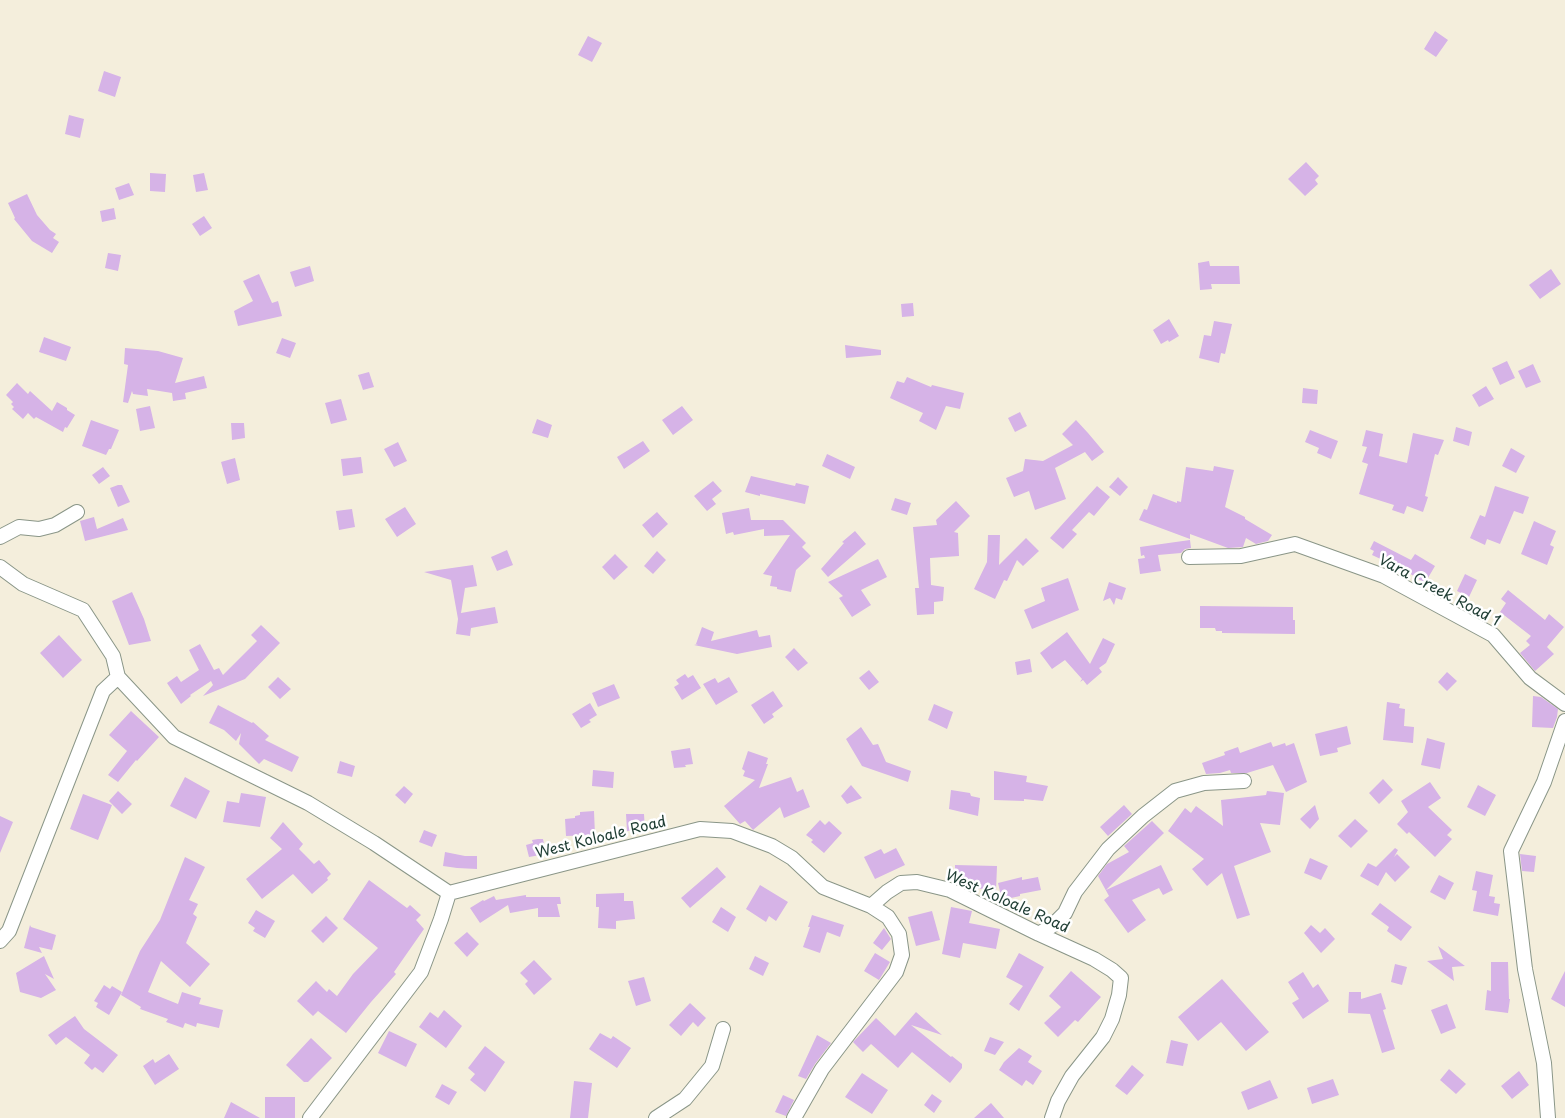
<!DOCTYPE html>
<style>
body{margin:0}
canvas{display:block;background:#f4eedc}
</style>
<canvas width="1565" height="1118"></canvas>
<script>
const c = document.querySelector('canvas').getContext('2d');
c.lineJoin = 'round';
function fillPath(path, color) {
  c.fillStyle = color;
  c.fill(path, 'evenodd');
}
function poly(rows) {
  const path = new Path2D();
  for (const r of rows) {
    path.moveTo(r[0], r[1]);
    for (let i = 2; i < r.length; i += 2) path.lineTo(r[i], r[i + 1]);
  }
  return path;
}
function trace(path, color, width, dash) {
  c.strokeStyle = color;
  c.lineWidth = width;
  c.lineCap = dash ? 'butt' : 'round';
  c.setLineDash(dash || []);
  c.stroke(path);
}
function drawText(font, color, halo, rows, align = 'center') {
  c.font = font + ' "Playpen Sans",sans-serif';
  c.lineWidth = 5;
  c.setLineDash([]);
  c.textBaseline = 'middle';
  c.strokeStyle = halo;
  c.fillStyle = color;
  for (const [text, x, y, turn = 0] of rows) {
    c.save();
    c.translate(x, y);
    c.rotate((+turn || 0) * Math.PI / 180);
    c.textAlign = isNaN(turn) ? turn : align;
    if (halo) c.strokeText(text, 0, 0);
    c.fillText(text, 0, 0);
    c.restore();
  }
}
fillPath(poly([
 [1435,31,1448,40,1436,57,1424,49],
 [588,36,602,43,592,62,578,55],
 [104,71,121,77,115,97,98,91],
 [69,115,84,119,80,138,65,134],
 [1306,162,1319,176,1315,180,1318,184,1305,196,1288,179],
 [150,173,166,174,165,192,150,191],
 [204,173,208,190,196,192,193,175],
 [129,183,134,195,119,200,115,188],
 [27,194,37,215,50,230,56,234,53,238,59,242,52,253,32,241,14,219,15,218,8,203],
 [114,208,116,219,102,222,100,211],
 [204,216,212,228,200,236,192,224],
 [108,253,121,255,118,271,105,268],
 [1209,261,1210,266,1239,266,1240,284,1211,284,1212,289,1200,290,1198,263],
 [310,266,314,281,295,287,290,272],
 [1551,269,1561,284,1540,299,1529,285],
 [259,274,272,303,278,301,282,316,238,326,234,311,253,301,243,281],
 [913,303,914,316,902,317,901,304],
 [1169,319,1179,336,1169,342,1168,340,1161,344,1153,330],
 [1214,321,1232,324,1225,354,1221,353,1219,363,1199,358,1204,335,1211,336],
 [44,337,71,347,66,361,39,352],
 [282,338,296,343,290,358,276,353],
 [845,345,881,350,881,355,846,358],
 [125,348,158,351,183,358,175,383,204,376,207,388,185,393,186,399,173,401,172,393,147,389,148,396,133,394,132,391,128,403,123,402,128,365,124,364],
 [1507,361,1515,378,1500,385,1492,368],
 [1533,364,1541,382,1526,388,1518,371],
 [369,372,374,387,363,390,358,375],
 [907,377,931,387,932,385,964,393,960,409,946,406,936,430,919,421,923,413,890,398,897,381,904,383],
 [17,383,28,394,30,391,52,411,57,402,67,408,67,410,75,415,67,428,65,427,63,432,36,417,34,419,28,413,23,419,12,409,14,407,11,404,13,402,6,395],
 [1486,386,1494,399,1479,407,1472,395],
 [1303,388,1318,390,1317,404,1302,403],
 [341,399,347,420,331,424,325,403],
 [150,406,155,428,140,431,136,409],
 [682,406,693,420,673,435,662,420],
 [1020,412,1027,426,1015,432,1008,418],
 [537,419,552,425,548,438,532,433],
 [91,420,119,430,111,449,109,449,106,455,82,446],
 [1076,420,1088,433,1104,452,1092,461,1085,452,1055,468,1066,499,1035,510,1029,491,1014,497,1006,478,1023,471,1025,459,1043,461,1073,445,1062,434],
 [231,423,244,423,245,438,232,440],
 [1456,427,1472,432,1469,446,1453,441],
 [1310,430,1338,441,1331,459,1317,453,1319,448,1305,442],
 [1366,430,1383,434,1379,456,1407,463,1413,433,1444,440,1438,455,1435,454,1425,496,1428,497,1423,512,1407,506,1404,514,1392,510,1394,505,1359,494,1368,464,1362,462,1367,447,1362,446],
 [643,441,650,451,624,469,617,457],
 [398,442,407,461,394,467,384,449],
 [1511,448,1525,456,1516,473,1502,466],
 [827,454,855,467,850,479,822,466],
 [361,457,363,473,343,476,341,459],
 [235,458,240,480,227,484,221,462],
 [1214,466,1234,470,1225,507,1245,517,1245,519,1272,535,1268,541,1256,544,1246,538,1243,547,1228,548,1190,534,1190,539,1139,520,1144,509,1147,510,1153,494,1177,503,1177,501,1181,502,1186,467,1213,471],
 [103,467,110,476,99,484,92,475],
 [751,476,795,486,796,483,809,486,805,504,760,494,760,496,745,492],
 [1118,477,1128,487,1120,496,1109,487],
 [713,481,722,491,712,499,716,504,707,511,694,496],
 [118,485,122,485,130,502,118,507,110,488],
 [1097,486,1110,497,1094,516,1089,512,1072,530,1077,534,1063,549,1050,538],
 [1495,486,1529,497,1523,514,1514,511,1500,544,1487,539,1485,545,1470,538,1480,515,1485,517],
 [895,498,911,503,907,515,891,510],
 [956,501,970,516,954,532,958,533,959,556,930,558,931,585,944,587,943,601,934,602,934,614,917,615,915,588,919,588,913,527,937,525,936,520],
 [405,507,416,524,397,537,385,519],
 [749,508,751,520,783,520,806,543,802,547,811,556,796,570,791,592,777,589,777,587,770,586,772,576,763,574,790,535,764,536,764,529,734,535,733,532,726,534,722,513],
 [352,509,355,527,339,530,336,511],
 [657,512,668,524,653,538,642,525],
 [94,517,97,529,123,518,128,530,85,541,80,521],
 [1534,521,1556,531,1550,545,1554,547,1547,565,1521,554],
 [855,531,866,544,828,577,821,569,844,543,842,542],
 [988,535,1000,535,999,565,1026,538,1039,551,1023,566,1017,560,1007,581,1004,580,995,599,974,589,987,562],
 [1190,540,1191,548,1185,549,1181,553,1158,555,1161,571,1140,574,1138,559,1145,558,1144,555,1141,556,1140,547],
 [1374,541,1411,560,1415,554,1435,566,1425,583,1388,560,1387,562,1372,555,1374,551,1370,549],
 [507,550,513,565,497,571,491,557],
 [657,551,666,560,653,574,644,566],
 [615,554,628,567,614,580,602,567],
 [878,559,887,577,861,590,871,605,852,617,839,598,843,596,828,582],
 [473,565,477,586,465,588,461,613,495,607,498,623,471,628,470,636,456,634,458,619,451,580,424,572],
 [1465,574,1477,580,1469,597,1457,591],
 [1068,578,1079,610,1032,629,1024,610,1045,601,1041,588],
 [1109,582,1126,588,1122,600,1116,598,1114,605,1110,598,1103,601],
 [1508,590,1545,620,1549,614,1564,627,1547,647,1554,654,1535,671,1520,653,1530,645,1526,641,1531,636,1500,612,1506,603,1501,599],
 [132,592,144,619,151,641,129,645,112,601],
 [1200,606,1293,607,1293,620,1295,620,1295,634,1222,633,1222,631,1216,631,1215,628,1200,628],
 [261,625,280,643,245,679,203,696,213,685,211,681,190,695,191,696,181,704,167,683,177,676,181,682,199,670,189,650,200,644,214,670,219,668,223,675,257,641,251,635],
 [702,627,714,632,711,641,757,630,759,637,770,635,772,647,737,654,694,645,698,644,696,644],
 [1067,632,1090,664,1103,638,1115,644,1106,663,1099,668,1102,672,1087,685,1083,680,1080,682,1082,679,1065,660,1052,669,1040,653],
 [59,635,82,660,63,678,40,653],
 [794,648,808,663,798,671,785,657],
 [1030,659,1032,672,1017,675,1015,662],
 [869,670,879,682,869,690,859,678],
 [1447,672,1457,681,1447,691,1438,682],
 [685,674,688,678,693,675,701,688,682,700,674,687,679,684,676,680],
 [278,677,291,689,280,699,268,687],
 [729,677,738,692,716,705,703,684,715,678,718,683],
 [614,684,620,698,598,707,592,693],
 [773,691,783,706,772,714,774,717,764,724,751,705],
 [1533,696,1541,697,1558,709,1557,717,1553,728,1532,727],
 [1387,702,1400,704,1399,708,1405,709,1404,726,1414,727,1413,743,1383,740],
 [590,703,597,715,589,720,591,722,581,728,572,714],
 [934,704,953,712,947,729,928,720],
 [218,705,252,723,253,722,269,736,265,740,299,757,292,772,264,759,259,764,239,744,241,733,236,741,224,730,209,723],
 [131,711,159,737,137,761,136,760,118,782,108,775,127,751,109,735],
 [1347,726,1351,744,1337,748,1338,752,1320,756,1315,734],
 [861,727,873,745,878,744,886,762,911,771,908,782,862,766,846,739],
 [1427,738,1445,743,1440,769,1421,765],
 [1271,742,1273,747,1285,743,1286,746,1294,743,1307,782,1286,792,1273,765,1247,773,1231,773,1230,770,1220,773,1206,774,1202,763,1225,755,1224,752,1238,747,1240,753],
 [690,748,693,764,685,765,686,767,674,768,671,751],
 [748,751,768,758,766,764,768,764,759,788,791,777,797,792,803,789,810,807,784,818,780,807,753,830,745,821,740,824,724,806,755,780,743,776,745,771,742,769],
 [340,761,355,766,352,777,337,773],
 [593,770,614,772,613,788,592,786],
 [994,771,1027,776,1026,782,1048,786,1043,801,1024,799,1024,801,994,800],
 [185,777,210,791,196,819,170,806],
 [1383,779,1393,790,1379,804,1369,793],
 [1430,782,1441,798,1428,807,1452,830,1447,835,1452,839,1435,857,1409,832,1407,834,1397,824,1408,812,1401,801],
 [851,785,862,798,847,804,841,796],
 [1478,785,1496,795,1485,816,1467,807],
 [404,786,413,794,405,804,395,795],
 [951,790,970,793,971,796,980,798,978,816,949,809],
 [118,791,132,804,122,814,109,801],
 [1267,791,1284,793,1280,825,1260,823,1271,852,1234,866,1250,915,1237,919,1222,873,1207,886,1192,869,1204,859,1168,831,1185,808,1191,813,1196,806,1223,826,1221,800,1266,795],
 [241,793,266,797,260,827,223,822,227,801,239,803],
 [83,794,112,805,98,840,70,829],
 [1124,805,1132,814,1108,836,1100,827],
 [1315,805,1319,819,1310,829,1300,819],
 [594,811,595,835,566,836,565,819,575,818,575,816,580,815,580,812],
 [626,814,644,814,645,830,627,831],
 [0,816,13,822,0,853],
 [1355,819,1368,831,1351,848,1338,836],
 [820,820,825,825,829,821,842,833,824,853,811,842,813,840,806,835],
 [1152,821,1164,833,1106,890,1161,865,1173,890,1163,895,1159,888,1132,900,1146,920,1128,933,1104,900,1109,896,1098,876,1107,864,1129,852,1124,846],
 [283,822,303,844,299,849,314,864,319,860,331,874,327,878,328,880,312,894,293,874,262,899,246,879,282,849,270,838],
 [424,830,437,835,432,847,419,842],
 [538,839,543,839,546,854,529,857,526,845,533,843,532,840],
 [896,848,905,865,875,879,864,857,881,849,884,854],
 [1395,848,1398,850,1394,857,1397,854,1410,867,1395,882,1386,872,1378,886,1360,876,1368,863,1376,867],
 [445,852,465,856,477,856,477,869,457,868,443,866],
 [1520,854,1536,856,1534,872,1522,871],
 [185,857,205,867,189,900,198,904,193,914,197,917,186,943,210,964,190,987,161,961,148,992,178,1004,182,992,201,998,199,1004,223,1010,219,1028,197,1023,196,1027,185,1023,183,1028,166,1022,168,1019,140,1009,141,1007,121,995,140,951,160,920],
 [1310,858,1328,866,1321,880,1304,873],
 [955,865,997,866,996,891,985,891,985,889,966,888,955,882],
 [717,867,726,877,690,908,681,898],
 [1476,871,1493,875,1489,896,1495,897,1494,903,1500,904,1498,916,1473,911,1477,891,1472,890],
 [1439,875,1454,883,1445,900,1430,892],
 [1022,877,1022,880,1038,877,1041,890,1020,894,1020,896,1002,900,998,883],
 [369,880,407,908,410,905,421,915,416,920,424,929,394,972,396,974,371,1002,346,1033,318,1011,313,1016,297,1001,316,981,327,992,329,989,337,996,353,974,378,948,343,919],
 [760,885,788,902,776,921,769,916,766,922,746,909],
 [624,893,624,901,633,901,635,919,616,921,616,929,598,928,599,907,596,907,596,894],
 [526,895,526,897,560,897,561,904,557,904,560,917,538,917,538,908,510,913,508,905,480,923,470,908,483,900,484,901,494,896,496,900],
 [1380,903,1412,927,1401,941,1387,931,1389,927,1371,914],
 [721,907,736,917,728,932,712,922],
 [951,907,972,911,969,923,1000,929,996,949,963,943,960,958,942,954],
 [256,910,275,921,265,938,253,931,255,928,248,923],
 [932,911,940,940,916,946,908,917],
 [812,915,844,925,840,937,827,932,820,953,803,947,810,927,808,927],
 [326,916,338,928,323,943,311,931],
 [30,925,31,927,56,935,52,950,39,947,42,953,24,948],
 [1311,925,1320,933,1325,928,1335,939,1321,953,1304,933],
 [884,928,891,939,882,950,873,943],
 [467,932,479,944,467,957,454,943],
 [1438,946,1465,966,1452,967,1454,981,1427,961,1443,959],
 [875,953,890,962,879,980,864,971],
 [1019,953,1044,967,1019,1011,1009,1004,1023,986,1006,977],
 [44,956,54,979,45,974,56,990,41,998,20,992,16,973],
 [755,956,769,963,763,976,749,969],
 [534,960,552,979,534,995,525,984,528,981,520,973],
 [1491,962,1508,962,1509,999,1510,999,1508,1013,1485,1010,1487,990,1491,991],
 [1395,964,1407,967,1402,985,1391,982],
 [1071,971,1101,997,1078,1022,1075,1020,1058,1037,1044,1023,1061,1007,1049,996],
 [1565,971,1565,1007,1551,999],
 [1303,972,1313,988,1318,984,1329,1001,1303,1019,1292,1003,1299,999,1288,982],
 [644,977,651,1001,636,1006,628,981],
 [1222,979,1269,1032,1246,1051,1221,1022,1198,1041,1178,1017],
 [104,985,110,989,112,986,122,992,109,1015,96,1007,98,1003,94,1001],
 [1349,992,1361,992,1361,999,1381,993,1386,1009,1383,1010,1395,1049,1382,1053,1370,1014,1348,1013],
 [690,1003,706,1018,698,1027,693,1022,681,1036,669,1025],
 [1447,1004,1456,1028,1441,1034,1431,1010],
 [444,1010,462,1026,446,1048,419,1027,430,1012,438,1018],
 [916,1012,942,1035,911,1025,951,1057,952,1056,962,1064,962,1068,950,1083,912,1052,898,1068,871,1044,863,1052,853,1042,876,1018,895,1036],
 [75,1016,84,1029,118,1055,103,1073,95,1067,92,1070,84,1063,90,1055,66,1037,56,1045,48,1035],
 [389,1031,417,1044,406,1067,378,1053],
 [600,1033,611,1039,613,1036,631,1048,617,1068,589,1049],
 [817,1035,831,1043,815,1064,806,1079,798,1076],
 [990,1037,1004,1042,995,1055,984,1051],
 [311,1038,332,1058,308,1082,304,1082,286,1065],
 [1171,1040,1188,1044,1183,1066,1166,1063],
 [485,1046,505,1062,485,1092,470,1080,475,1074,468,1068],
 [1019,1048,1032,1056,1028,1062,1042,1071,1033,1085,1026,1080,1022,1086,999,1070,1004,1062],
 [169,1054,179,1069,155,1085,143,1066,153,1059,155,1063],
 [1132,1065,1144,1075,1127,1095,1115,1086],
 [1449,1069,1466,1084,1456,1094,1440,1080],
 [1519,1071,1529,1085,1512,1099,1501,1086],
 [862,1073,888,1090,872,1114,845,1097],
 [1333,1079,1339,1095,1312,1104,1307,1088],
 [1270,1080,1278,1098,1248,1110,1241,1092],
 [574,1081,592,1083,588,1118,570,1118],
 [442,1084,457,1092,449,1105,435,1097],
 [932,1094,942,1101,934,1113,924,1105],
 [783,1095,794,1100,786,1116,775,1112],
 [265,1097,295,1097,295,1118,265,1118],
 [231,1102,260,1118,224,1118],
 [991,1103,1004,1118,974,1118]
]), '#d6b3e7');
const minor = poly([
 [0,537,19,527,39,529,55,525,77,512],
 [1189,557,1241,556,1295,544,1384,576,1493,635,1530,678,1565,704],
 [0,567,23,584,83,610,113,656,118,677,174,737,308,803,374,843,449,893,700,829,732,831,772,846,792,858,823,887,871,906,887,892,901,883,917,882,950,890,1039,934,1094,959,1112,970,1121,978,1119,995,1112,1019,1103,1037,1072,1076,1058,1101,1052,1118],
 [1039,934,1053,925,1065,913,1075,892,1108,849,1143,816,1175,791,1204,783,1244,781],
 [0,941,9,931,103,691,118,677],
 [310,1118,421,972,441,919,449,893],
 [656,1118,685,1099,712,1066,723,1029],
 [794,1118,822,1069,896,972,902,955,899,934,888,917,871,906],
 [1548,1118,1544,1063,1525,969,1511,851,1544,782,1565,721]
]);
trace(minor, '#8a9688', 16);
trace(minor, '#fff', 14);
drawText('15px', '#1f3d34', '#fff', [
 ["Vara Creek Road 1",1439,591,28],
 ["West Koloale Road",601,838,-14],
 ["West Koloale Road",1007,902,24]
]);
</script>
